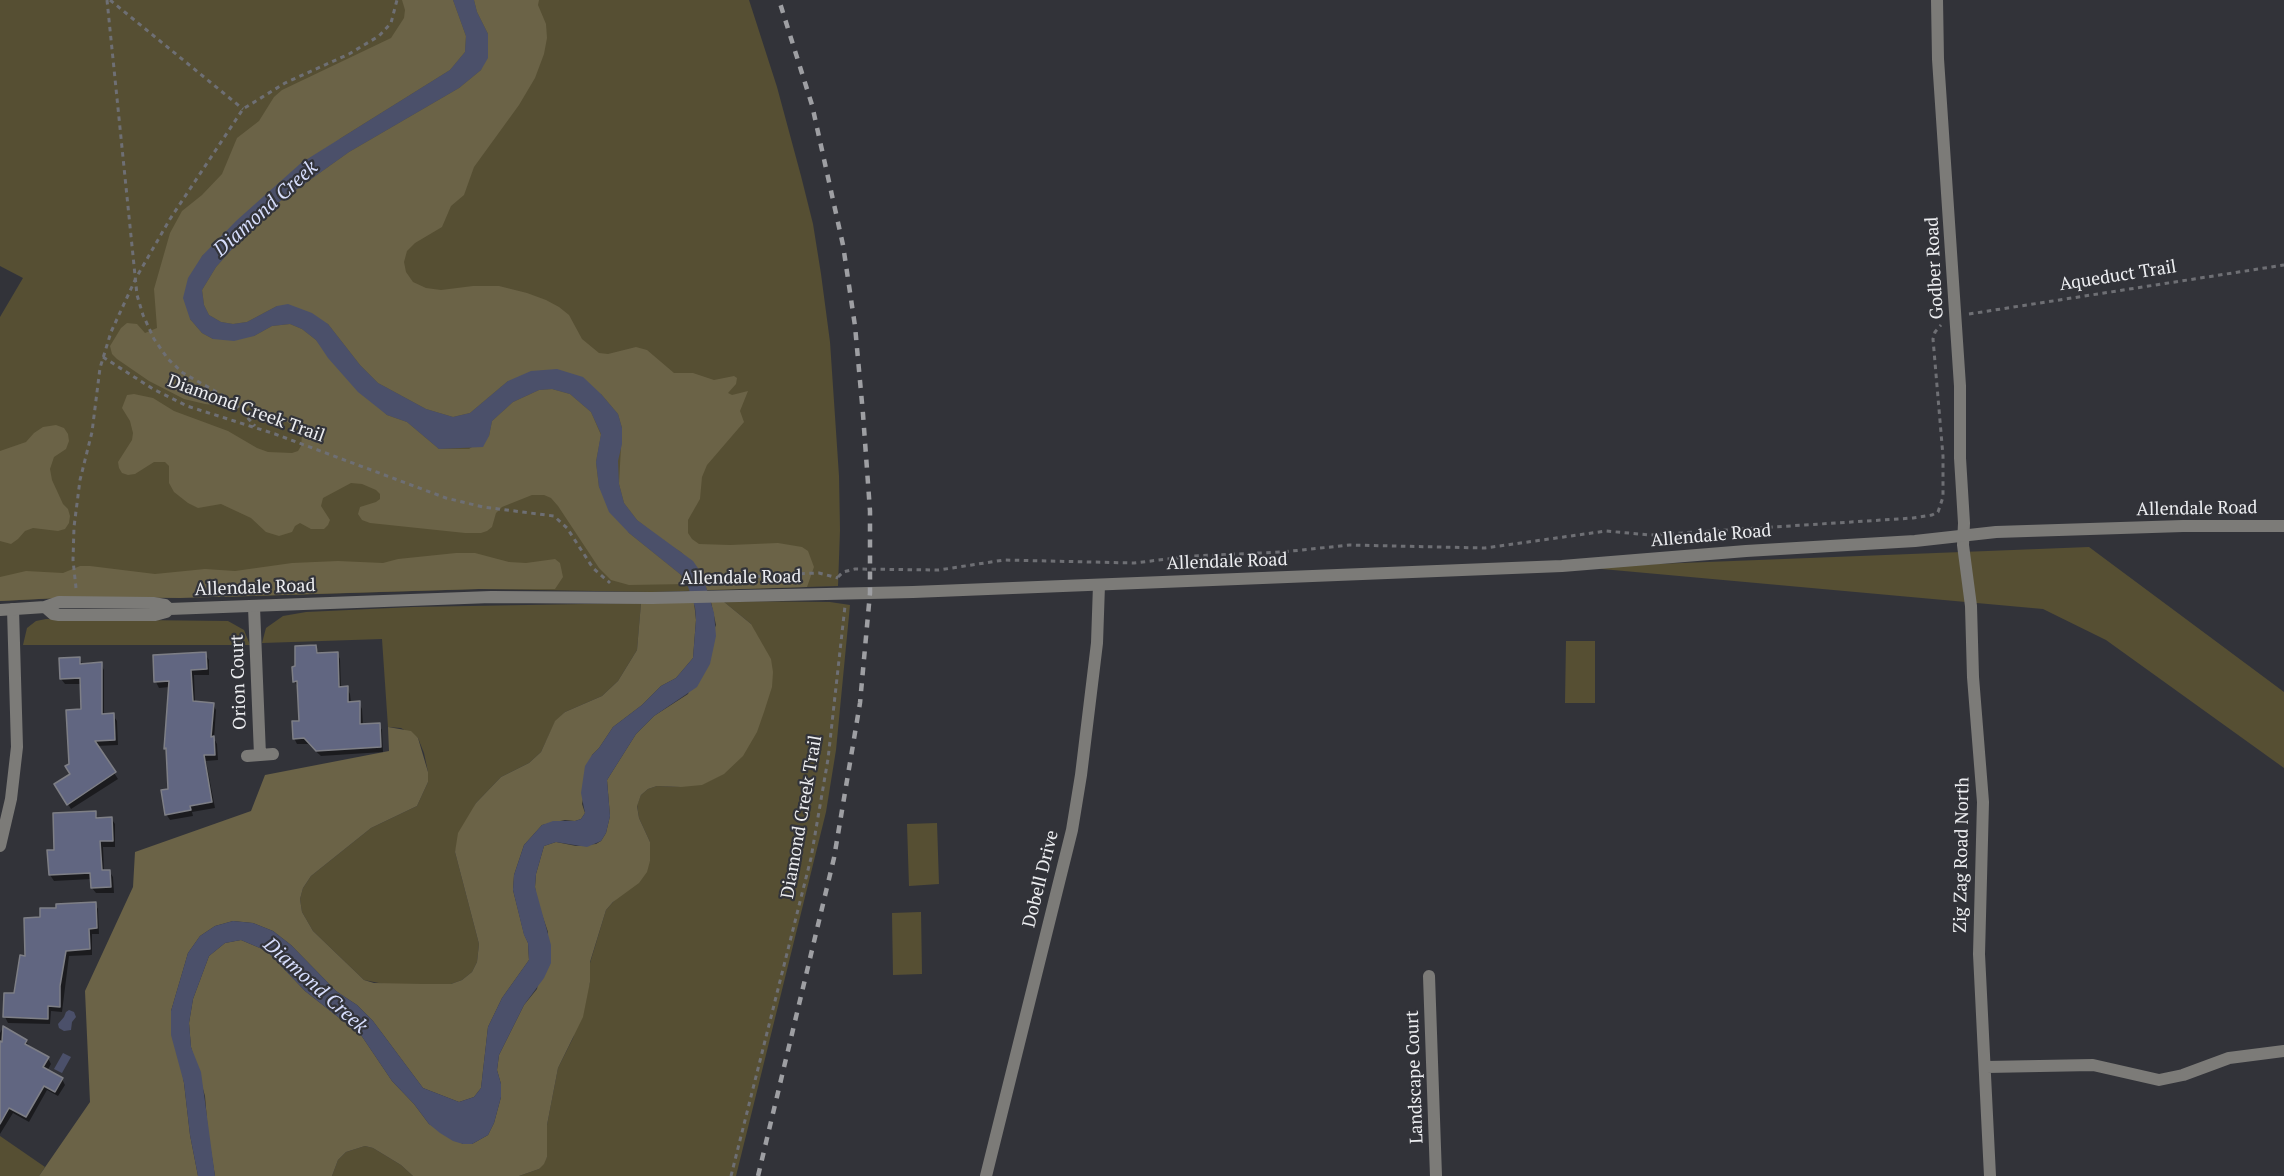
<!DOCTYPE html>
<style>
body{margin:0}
canvas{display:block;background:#323339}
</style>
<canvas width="2284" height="1176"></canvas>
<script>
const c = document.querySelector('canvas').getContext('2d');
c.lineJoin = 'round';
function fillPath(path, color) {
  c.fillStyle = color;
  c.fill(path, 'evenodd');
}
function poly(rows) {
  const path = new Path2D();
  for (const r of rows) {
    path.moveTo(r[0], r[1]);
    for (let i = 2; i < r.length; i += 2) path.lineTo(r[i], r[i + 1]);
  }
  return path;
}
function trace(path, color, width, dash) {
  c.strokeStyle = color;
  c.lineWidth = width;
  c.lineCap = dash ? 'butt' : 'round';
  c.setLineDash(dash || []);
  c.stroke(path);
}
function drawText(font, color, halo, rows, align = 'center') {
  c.font = font + ' "PT Serif",serif';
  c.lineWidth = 4.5;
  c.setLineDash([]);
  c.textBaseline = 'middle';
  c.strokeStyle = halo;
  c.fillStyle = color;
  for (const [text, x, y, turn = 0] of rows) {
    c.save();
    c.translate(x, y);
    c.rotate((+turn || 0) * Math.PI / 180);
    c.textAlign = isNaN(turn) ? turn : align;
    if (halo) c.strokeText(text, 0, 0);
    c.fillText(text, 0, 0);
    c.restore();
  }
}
fillPath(poly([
 [0,0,749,0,777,87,801,176,813,224,821,274,830,342,839,476,840,530,838,586,652,592,479,589,221,597,78,597,0,601,0,317,23,278,0,266],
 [2089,547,2284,692,2284,768,2106,640,2043,609,1580,567],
 [723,601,830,602,850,605,836,750,826,812,736,1176,519,1176,539,1169,547,1157,547,1125,558,1068,573,1038,590,982,590,963,606,910,650,861,650,842,639,818,637,805,641,795,648,789,657,786,681,787,751,624],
 [641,603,637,650,618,681,602,696,565,712,555,722,541,752,529,763,501,777,476,803,455,852,479,944,477,962,472,972,462,980,451,984,384,984,364,980,313,931,302,912,300,899,303,888,311,876,371,828,417,806,428,782,428,772,424,753,418,738,401,728,388,727,382,639,262,643,266,628,283,616,306,612,413,607],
 [46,619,228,621,244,630,250,645,23,645,27,628,36,621],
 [1566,641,1595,641,1595,703,1565,703],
 [937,823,939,884,909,886,907,824],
 [921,912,922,974,893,975,892,913],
 [0,1136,45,1167,39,1176,0,1176],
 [365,1146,373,1148,401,1165,413,1176,332,1176,338,1160,346,1152]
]), '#564f33');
fillPath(poly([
 [402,0,453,0,466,36,465,52,450,70,341,138,202,256,190,319,202,333,213,339,254,336,272,326,290,324,302,329,316,340,342,373,387,415,407,422,439,449,469,449,489,436,492,421,513,402,539,390,552,389,570,394,591,412,601,435,596,462,599,487,629,533,680,574,687,584,629,585,611,580,599,568,558,506,551,498,544,495,532,495,502,507,496,513,492,527,487,531,481,533,465,533,370,523,362,520,358,514,360,507,376,502,380,499,380,494,376,490,362,484,351,483,323,498,321,506,330,520,328,525,324,529,311,529,300,523,295,526,292,532,279,536,266,532,251,518,221,504,198,508,188,503,174,492,169,483,169,466,165,462,154,462,135,474,128,475,122,473,119,468,118,462,132,440,133,433,130,421,122,408,127,395,134,394,153,398,174,411,228,431,257,448,268,452,292,453,298,451,301,446,302,435,299,430,284,420,255,409,205,404,184,399,149,381,117,359,112,354,110,346,121,328,127,323,137,324,145,333,157,328,154,289,170,233,182,211,202,195,222,174,237,138,259,121,274,97,282,90,391,38,404,18,405,10],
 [474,0,539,0,538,5,546,24,547,38,544,54,535,78,519,105,474,167,464,195,451,206,442,227,415,243,407,251,404,262,406,272,413,282,426,288,441,290,473,286,499,286,527,293,546,300,559,307,569,315,582,339,599,353,608,354,636,347,647,350,674,373,693,373,714,380,734,376,737,378,736,384,728,393,732,395,748,391,740,411,744,422,707,465,702,477,700,499,688,520,688,533,692,539,699,544,730,545,778,543,802,547,808,551,814,567,807,587,707,590,702,574,681,552,666,543,637,520,624,503,619,484,622,428,618,414,601,394,508,381,470,413,453,417,426,409,378,383,360,365,328,324,277,306,247,322,233,324,221,322,209,315,204,305,202,290,216,267,248,231,279,202,349,152,459,88,481,70,488,34,477,12],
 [56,425,64,428,68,434,69,441,66,449,54,457,50,469,52,480,63,504,68,509,70,516,69,523,65,529,58,531,33,528,25,531,18,539,11,544,0,541,0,451,26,442,34,433,43,427],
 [456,553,475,553,509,562,526,563,555,559,560,563,563,577,555,589,479,589,180,598,78,597,0,601,0,577,26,571,63,573,80,566,90,566,155,574,205,569,235,571,292,563,338,561,383,563,398,559],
 [723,601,751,624,771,659,773,672,772,687,764,712,757,732,743,756,724,774,702,785,681,787,657,786,648,789,641,795,637,806,639,818,650,842,650,861,647,872,639,883,613,902,606,910,590,962,590,982,583,1017,558,1068,547,1125,547,1157,544,1164,539,1169,519,1176,413,1176,401,1165,373,1148,365,1146,346,1152,338,1160,332,1176,215,1176,208,1132,205,1096,191,1047,189,1023,193,999,209,956,225,943,241,940,267,951,305,991,361,1035,392,1081,414,1104,429,1124,463,1144,472,1144,488,1135,494,1123,501,1097,501,1084,497,1070,499,1055,524,1005,537,989,548,932,537,900,535,887,536,874,544,846,556,842,576,846,596,844,601,841,606,833,610,816,607,780,636,734,654,716,688,694,716,625,711,602],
 [694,602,696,620,693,658,676,678,661,686,642,705,613,727,599,748,592,755,582,804,585,813,581,819,575,821,565,820,542,825,524,845,514,875,513,890,524,934,528,943,529,960,502,998,488,1027,481,1088,474,1097,459,1102,423,1088,373,1021,357,1005,336,991,291,945,273,931,253,923,233,921,215,926,200,936,188,953,171,1011,184,1083,190,1135,198,1176,39,1176,90,1102,85,991,133,887,135,852,251,811,265,775,389,751,388,727,411,731,418,738,428,772,428,782,417,806,371,828,311,876,303,888,300,899,302,912,313,931,364,980,374,983,423,984,451,984,462,980,472,972,477,962,479,944,455,852,458,833,476,803,501,777,529,763,541,752,555,721,565,712,602,696,618,681,637,650,641,603]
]), '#6b6347');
fillPath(poly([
 [453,0,474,0,477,12,488,34,488,58,481,70,459,88,349,152,279,202,248,231,216,267,202,290,204,305,209,315,221,322,233,324,247,322,277,306,288,304,312,313,328,324,360,365,378,383,426,409,453,417,470,413,508,381,531,371,557,369,583,377,601,394,618,414,622,428,622,444,618,461,619,484,624,503,637,520,693,561,702,574,707,590,714,613,716,636,710,664,697,687,654,716,636,734,607,780,610,816,606,833,601,841,587,847,556,842,544,846,536,874,535,887,551,945,551,963,544,978,524,1005,499,1055,497,1070,501,1084,501,1097,494,1123,488,1135,472,1144,463,1144,453,1141,440,1133,429,1124,414,1104,392,1081,361,1035,305,991,267,951,241,940,225,943,209,956,193,999,189,1023,191,1047,201,1072,215,1176,198,1176,190,1135,184,1083,171,1035,171,1011,188,953,200,936,215,926,233,921,253,923,273,931,291,945,336,991,357,1005,373,1021,423,1088,459,1102,474,1097,481,1088,488,1027,502,998,529,960,528,943,524,935,513,890,514,875,524,845,542,825,553,821,575,821,581,819,585,813,581,793,585,766,592,755,599,748,613,727,642,705,661,686,676,678,693,658,696,620,695,607,686,581,680,574,629,533,609,512,599,487,596,462,601,434,591,412,570,394,552,389,539,390,513,402,492,421,489,436,483,447,439,449,407,422,387,415,358,392,328,358,316,340,302,329,290,324,272,326,254,336,234,341,213,339,202,333,190,319,183,298,188,278,202,256,236,221,301,163,450,70,465,52,466,36],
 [69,1010,74,1012,76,1017,72,1022,71,1030,64,1031,59,1028,58,1024,64,1017,66,1012],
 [63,1053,71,1057,62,1073,54,1069]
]), '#4b506a');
fillPath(poly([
 [315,646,319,654,337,653,340,659,341,688,347,688,350,694,351,703,359,703,362,709,363,725,379,725,382,730,383,752,321,756,308,744,297,744,294,738,301,723,298,687,294,681],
 [205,654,209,660,209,675,194,675,195,703,213,704,216,710,214,739,217,744,218,760,206,761,215,808,192,812,193,816,170,820,166,814,169,790,168,753,165,748,170,687,159,688,156,682],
 [79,658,83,665,101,664,104,670,104,715,113,715,117,721,118,745,97,746,118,779,71,809,56,785,71,774,70,764,83,711,82,684,65,684,61,679],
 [95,813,98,819,111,818,115,824,115,847,103,847,104,872,109,871,113,877,114,893,96,893,92,888,92,879,54,881,50,875,55,852],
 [95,904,98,909,99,934,92,934,92,955,69,956,62,1012,51,1011,50,1024,8,1023,5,1017,15,995,42,919,57,909],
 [3,1028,26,1041,29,1046,48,1058,51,1064,47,1071,62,1079,65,1085,58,1096,47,1090,29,1122,13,1113,0,1134,0,1033]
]), '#0007');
const building = poly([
 [316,645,317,653,338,652,339,687,348,686,348,702,360,701,360,724,380,723,381,747,316,751,304,738,293,739,292,721,299,721,297,681,293,682,292,667,295,666,295,646,316,645],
 [206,652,207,669,191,670,193,701,214,703,211,737,214,736,215,755,204,755,212,802,190,806,191,810,165,815,161,790,168,789,166,748,164,749,169,681,154,682,153,655,206,652],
 [80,657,80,664,102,662,102,714,114,713,115,740,95,741,116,772,67,805,54,784,70,774,65,766,69,764,66,710,81,709,80,678,60,679,59,658,80,657],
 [96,811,96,818,112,817,113,841,100,841,102,870,110,870,111,887,91,888,90,873,49,875,47,850,54,850,53,813,96,811],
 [96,902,97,928,89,929,90,949,66,951,60,986,60,1007,48,1006,48,1019,3,1017,4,993,14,993,20,955,25,956,24,918,40,917,40,908,56,908,56,904,96,902],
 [3,1026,27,1040,25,1044,49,1057,43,1067,63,1078,55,1092,44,1086,26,1117,9,1108,0,1124,0,1041,2,1042,3,1026]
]);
fillPath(building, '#616681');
trace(building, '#7e7f86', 1.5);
trace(poly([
 [107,0,137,295,143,315,154,339,168,359,183,373,222,395,238,407,255,426],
 [110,0,243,109],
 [1969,314,2284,265],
 [103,357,153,389,187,406,275,434,446,498,483,507,554,516,567,528,593,568,610,583],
 [838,577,843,572,855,569,939,570,1004,560,1134,563,1193,556,1282,552,1350,545,1485,548,1606,531,1650,535,1913,518,1932,515,1938,512,1943,497,1943,456,1933,339,1935,332,1941,325],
 [738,581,764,575,819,573,838,578],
 [76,588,73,560,74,527,80,480,92,432,100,368,111,332,136,278,170,219,243,109,285,83,349,54,379,36,391,23,397,0],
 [731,1176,811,858,828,759,845,606]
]), '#6e6f74', 3, [4.5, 4.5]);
trace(poly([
 [1937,0,1938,59,1960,386,1960,458,1964,523,1963,545,1971,606,1973,677,1983,802,1979,954,1990,1176],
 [254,607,260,755],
 [247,756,273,754],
 [0,846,11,799,17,747,13,609],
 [1429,976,1436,1176],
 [1986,1067,2093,1065,2159,1080,2183,1075,2229,1058,2284,1051],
 [986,1176,1072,830,1081,775,1097,643,1099,585]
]), '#7c7b78', 12);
trace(poly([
 [45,607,53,614,59,615,155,615,166,612,169,609],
 [0,610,45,607,59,602,153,603,165,605,169,609,491,597,652,598,913,592,1562,566,1746,551,1915,541,1996,532,2183,526,2284,526]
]), '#7c7b78', 12);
trace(poly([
 [758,1176,834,858,860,703,870,593,870,511,863,414,855,326,843,245,812,105,779,0]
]), '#9e9fa3', 4.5, [8, 8]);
drawText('18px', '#ecedf0', '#323339', [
 ["Godber Road",1935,268,-93],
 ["Aqueduct Trail",2118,276,-9],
 ["Diamond Creek Trail",246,409,20],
 ["Allendale Road",2197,509,-1],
 ["Allendale Road",1711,536,-5],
 ["Allendale Road",1227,562,-2],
 ["Allendale Road",741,578,-1],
 ["Allendale Road",255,588,-2],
 ["Orion Court",239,682,-92],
 ["Diamond Creek Trail",802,817,-80],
 ["Zig Zag Road North",1962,855,-89],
 ["Dobell Drive",1041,879,-76],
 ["Landscape Court",1415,1077,-92]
]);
drawText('italic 20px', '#d6ddfc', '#323339', [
 ["Diamond Creek",266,209,-42],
 ["Diamond Creek",315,986,42]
]);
</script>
